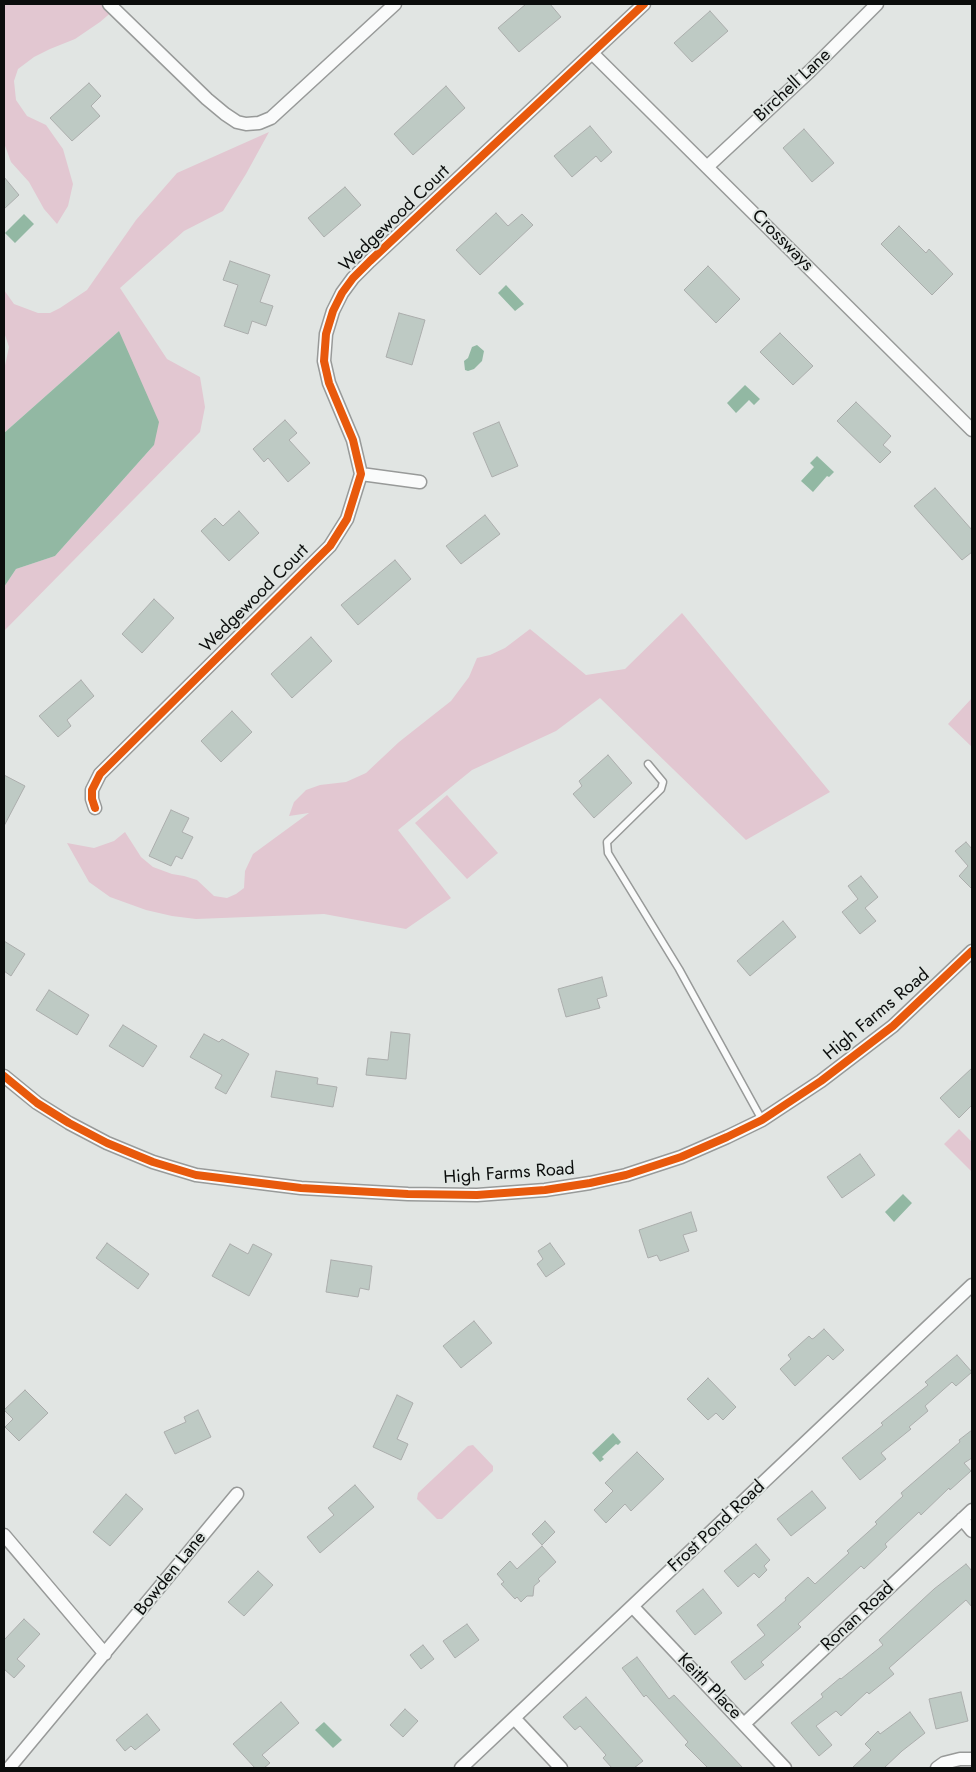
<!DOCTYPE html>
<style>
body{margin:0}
#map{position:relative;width:976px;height:1772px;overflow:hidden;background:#e1e5e3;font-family:Jost,sans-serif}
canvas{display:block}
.frame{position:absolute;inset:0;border:5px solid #0b0d0c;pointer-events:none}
</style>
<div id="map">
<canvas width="976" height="1772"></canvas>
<div class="frame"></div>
</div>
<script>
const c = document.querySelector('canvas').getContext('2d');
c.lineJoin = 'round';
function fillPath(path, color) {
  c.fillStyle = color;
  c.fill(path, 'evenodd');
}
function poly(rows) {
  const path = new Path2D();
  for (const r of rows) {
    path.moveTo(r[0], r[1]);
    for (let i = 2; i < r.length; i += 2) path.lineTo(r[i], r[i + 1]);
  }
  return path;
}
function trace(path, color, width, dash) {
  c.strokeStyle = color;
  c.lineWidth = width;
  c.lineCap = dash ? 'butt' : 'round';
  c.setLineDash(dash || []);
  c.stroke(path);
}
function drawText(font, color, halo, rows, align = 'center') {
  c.font = font + ' Jost,sans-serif';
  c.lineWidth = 4;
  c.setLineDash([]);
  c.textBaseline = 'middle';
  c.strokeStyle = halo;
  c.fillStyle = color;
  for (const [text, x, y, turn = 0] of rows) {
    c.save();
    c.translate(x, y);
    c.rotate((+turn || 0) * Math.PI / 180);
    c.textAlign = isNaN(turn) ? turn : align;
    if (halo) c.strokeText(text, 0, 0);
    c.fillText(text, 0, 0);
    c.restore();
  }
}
fillPath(poly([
 [4,4,121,4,100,22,75,39,50,49,34,57,18,69,14,81,16,100,27,116,46,125,63,149,73,184,68,206,57,224,44,209,29,182,11,162,4,143],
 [269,132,246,174,223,211,184,231,120,288,167,359,200,377,205,407,200,432,4,631,4,587,16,569,55,556,154,445,119,331,4,433,4,370,9,347,4,332,4,290,14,304,38,313,50,313,60,308,87,290,136,220,177,173],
 [682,613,830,792,746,840,600,698,556,731,472,770,398,830,451,898,406,929,324,914,196,919,172,916,146,910,110,897,89,882,67,843,94,848,114,841,125,832,141,857,153,867,172,874,184,876,197,880,214,896,227,898,236,894,244,888,245,871,253,854,309,813,289,816,294,802,306,790,320,785,346,782,366,773,399,742,451,701,469,677,477,658,490,655,505,648,530,629,586,675,625,669],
 [972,698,972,747,948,724],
 [447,795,498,853,467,879,415,823],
 [959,1129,972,1142,972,1172,944,1144],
 [473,1445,493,1466,493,1471,442,1519,437,1519,417,1499,418,1493,468,1446]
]), '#e2c7d1');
fillPath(poly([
 [24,214,34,224,15,243,5,233],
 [506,285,524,304,515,311,498,293],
 [119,331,159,422,154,445,55,556,16,569,4,587,4,433],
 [477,345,484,351,482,361,474,369,468,371,465,370,464,361,468,358,472,347],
 [745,385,760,399,754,405,749,400,736,413,727,403],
 [817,456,834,472,829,477,827,476,813,492,801,481,814,467,810,463],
 [903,1194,912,1203,894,1222,885,1212],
 [613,1433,621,1442,618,1445,616,1444,602,1457,604,1459,600,1462,592,1453],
 [324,1722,342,1740,333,1748,315,1730]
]), '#92b8a3');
const building = poly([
 [526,4,550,4,561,17,519,52,498,28,526,4],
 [710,11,728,31,692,62,674,43,710,11],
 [89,83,101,96,91,106,100,116,72,141,50,118,89,83],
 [446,86,465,108,413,155,394,134,446,86],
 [590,126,612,152,601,162,596,156,572,177,554,156,590,126],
 [804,129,834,163,812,182,783,148,804,129],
 [4,177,19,195,4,209,4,177],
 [345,187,361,205,324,237,308,218,345,187],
 [496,213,508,226,522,214,533,225,480,275,456,250,496,213],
 [899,226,926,253,929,249,953,274,932,295,881,244,899,226],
 [230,261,270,275,260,302,273,306,266,326,252,321,248,334,224,326,238,285,223,280,230,261],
 [708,266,740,299,716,323,684,290,708,266],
 [399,313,425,320,412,365,386,357,399,313],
 [780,333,813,366,793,385,760,352,780,333],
 [856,402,891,436,883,445,891,452,880,463,837,421,856,402],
 [285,420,297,433,289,440,310,463,288,482,268,458,264,462,253,449,285,420],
 [499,422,518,466,492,477,473,433,499,422],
 [935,488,972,530,972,552,962,560,914,506,935,488],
 [239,511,259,533,229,561,201,531,215,518,223,526,239,511],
 [485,515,500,534,461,564,446,546,485,515],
 [395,560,411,579,358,625,341,605,395,560],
 [154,599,174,618,142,653,122,634,154,599],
 [311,637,332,661,292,698,271,674,311,637],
 [81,680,94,696,67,720,71,726,58,737,39,716,81,680],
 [232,711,252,732,221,762,201,741,232,711],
 [608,755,632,783,594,818,573,794,582,786,579,781,608,755],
 [4,775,25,786,4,826,4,775],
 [171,810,189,818,182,832,193,837,182,859,176,856,171,866,149,856,171,810],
 [966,842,972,849,972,889,959,876,968,866,955,851,966,842],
 [861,876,878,897,865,908,876,921,860,934,842,912,858,899,848,886,861,876],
 [783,921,796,937,750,976,737,961,783,921],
 [4,941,25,954,11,976,4,971,4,941],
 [602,977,607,996,597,999,600,1008,566,1017,558,989,602,977],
 [49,990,89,1015,77,1035,36,1010,49,990],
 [123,1025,157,1046,143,1067,109,1046,123,1025],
 [391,1032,410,1034,406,1079,366,1075,368,1058,388,1060,391,1032],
 [204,1034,219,1042,222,1039,249,1054,226,1094,215,1088,222,1075,190,1057,204,1034],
 [972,1068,972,1105,959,1118,940,1098,972,1068],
 [276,1071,318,1078,317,1084,337,1087,333,1107,271,1097,276,1071],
 [860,1154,875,1175,842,1198,827,1177,860,1154],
 [691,1212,697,1231,683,1235,689,1251,660,1261,657,1255,648,1258,639,1230,691,1212],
 [107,1243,149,1274,138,1289,96,1258,107,1243],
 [550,1243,565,1264,546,1277,537,1264,543,1259,538,1251,550,1243],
 [230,1244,248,1254,253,1244,272,1254,249,1296,212,1276,230,1244],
 [331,1260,372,1266,369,1290,360,1288,358,1297,326,1292,331,1260],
 [474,1321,492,1343,461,1368,443,1346,474,1321],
 [824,1329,844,1350,833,1360,828,1355,795,1386,780,1369,791,1359,788,1355,809,1336,812,1339,814,1338,824,1329],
 [957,1355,972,1372,956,1386,952,1382,925,1406,928,1411,909,1427,911,1429,881,1453,886,1459,860,1480,842,1458,883,1425,881,1423,928,1385,925,1382,957,1355],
 [708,1378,736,1407,723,1420,716,1413,708,1420,687,1399,708,1378],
 [25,1390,48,1413,19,1441,5,1427,13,1419,4,1410,25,1390],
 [397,1395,413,1403,397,1439,408,1444,401,1460,373,1447,397,1395],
 [198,1410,211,1437,175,1454,164,1432,186,1422,184,1417,198,1410],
 [972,1430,972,1458,964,1463,971,1471,950,1490,949,1488,921,1515,919,1512,885,1544,887,1547,864,1569,861,1566,798,1624,801,1627,761,1662,764,1665,745,1680,731,1662,765,1635,757,1625,786,1600,785,1598,808,1577,815,1584,849,1553,847,1551,877,1524,875,1522,903,1496,901,1493,960,1442,959,1440,972,1430],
 [637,1452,664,1479,631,1511,625,1504,606,1523,594,1510,613,1491,605,1483,637,1452],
 [355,1485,374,1507,320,1553,307,1537,334,1515,328,1508,355,1485],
 [812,1491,826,1508,791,1536,777,1519,812,1491],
 [126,1494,143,1509,110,1546,93,1532,126,1494],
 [545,1521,555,1532,542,1545,532,1534,545,1521],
 [756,1544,770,1560,764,1566,767,1570,759,1578,754,1573,738,1587,724,1571,756,1544],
 [542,1546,556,1562,538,1579,540,1581,534,1586,533,1596,527,1596,521,1602,517,1597,515,1599,501,1584,504,1582,497,1574,510,1561,517,1569,542,1546],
 [966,1564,972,1571,972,1607,966,1600,889,1668,894,1674,869,1694,867,1692,841,1716,836,1711,816,1726,832,1745,819,1756,791,1723,823,1697,821,1694,840,1678,841,1679,883,1645,879,1640,934,1589,966,1564],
 [258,1571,273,1585,244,1616,228,1602,258,1571],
 [703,1589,722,1613,695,1635,676,1611,703,1589],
 [24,1619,40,1634,17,1659,25,1666,14,1678,4,1669,4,1640,24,1619],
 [467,1624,479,1640,455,1658,443,1641,467,1624],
 [423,1645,434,1659,421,1669,410,1655,423,1645],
 [637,1657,669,1699,674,1695,743,1768,708,1768,685,1745,688,1742,646,1695,644,1697,622,1668,637,1657],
 [961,1692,968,1721,936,1729,929,1699,961,1692],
 [586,1697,643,1761,634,1768,612,1768,603,1758,606,1755,580,1726,575,1730,563,1717,586,1697],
 [281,1702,299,1723,262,1755,270,1763,264,1768,255,1768,233,1744,281,1702],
 [405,1709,418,1721,403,1737,390,1725,405,1709],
 [910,1712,925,1733,902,1751,884,1768,852,1768,871,1750,865,1744,878,1731,880,1734,910,1712],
 [147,1714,160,1730,135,1750,131,1746,125,1751,116,1740,147,1714]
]);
fillPath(building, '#becac4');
trace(building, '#abadac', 1);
const lane = poly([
 [648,764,663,782,661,789,607,842,608,853,679,969,762,1120]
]);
const street = poly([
 [109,4,207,99,225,114,237,122,246,124,259,123,271,118,395,4],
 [592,53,972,430],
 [707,167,810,71,877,4],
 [361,474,420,482],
 [95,808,92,799,92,790,100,774,330,546,347,519,361,474,353,440,329,383,324,361,326,334,333,311,342,293,353,278,370,261,644,4],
 [4,1076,37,1103,69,1123,107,1143,153,1162,196,1175,301,1188,408,1194,477,1195,545,1190,590,1183,626,1175,681,1157,727,1137,762,1120,821,1081,893,1026,972,951],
 [962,1519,972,1531],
 [4,1535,105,1654],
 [633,1607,785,1768],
 [514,1718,561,1768],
 [744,1724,972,1510],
 [9,1768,237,1494],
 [461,1768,972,1285],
 [937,1768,944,1763,960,1759,972,1759]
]);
trace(lane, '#989a99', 9);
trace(street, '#989a99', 15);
trace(lane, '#fafbfb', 6);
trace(street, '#fafbfb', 12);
trace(poly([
 [95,808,92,799,92,790,100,774,330,546,347,519,361,474,353,440,329,383,324,361,326,334,333,311,342,293,353,278,370,261,644,4],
 [4,1076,37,1103,69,1123,107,1143,153,1162,196,1175,301,1188,408,1194,477,1195,545,1190,590,1183,626,1175,681,1157,727,1137,762,1120,821,1081,893,1026,972,951]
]), '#e8590c', 8);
drawText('18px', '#0b0d0c', '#e0e6e3', [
 ["Birchell Lane",793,86,-43],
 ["Wedgewood Court",395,219,-44],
 ["Crossways",782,241,45],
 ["Wedgewood Court",255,599,-45],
 ["High Farms Road",877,1015,-40],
 ["High Farms Road",509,1174,-4],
 ["Frost Pond Road",717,1527,-43],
 ["Bowden Lane",171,1574,-51],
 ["Ronan Road",858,1617,-43],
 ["Keith Place",709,1687,46]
]);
</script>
